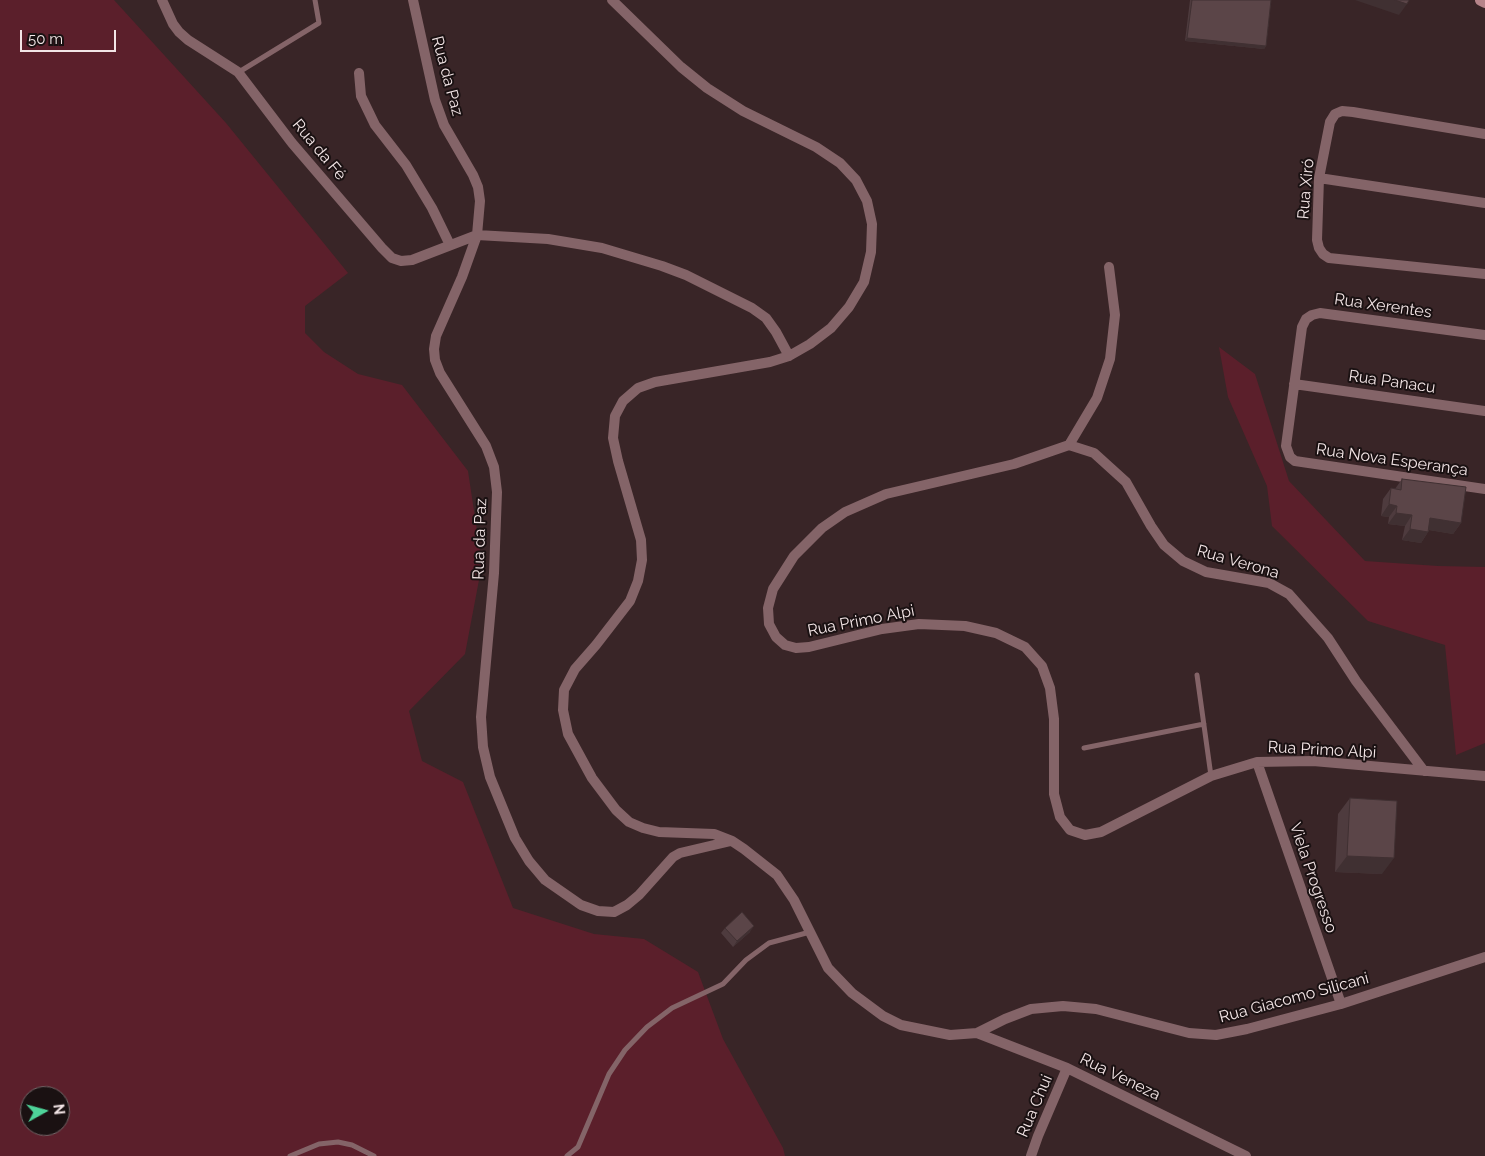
<!DOCTYPE html>
<meta charset="utf-8">
<style>
body{margin:0}
#map{position:relative;width:1485px;height:1156px;overflow:hidden;background:#392527;font-family:Raleway,sans-serif}
canvas{display:block}
.north{position:absolute;left:20px;top:1086px;width:50px;height:50px;box-sizing:border-box;background:#1a1112;border:1px solid #716667;border-radius:50%;rotate:83deg;font-size:14px;font-weight:700;line-height:20px;text-align:center;color:#f3e5e6}
.north::after{content:'';display:block;margin:auto;width:18px;height:22px;background:#4ed399;clip-path:polygon(50% 0,100% 100%,50% 72%,0 100%)}
.scale{position:absolute;left:20px;top:30px;width:96px;height:22px;box-sizing:border-box;border:2px solid #f3e5e6;border-top:0;padding-left:6px;font-size:15px;line-height:18px;white-space:nowrap;color:#f3e5e6;-webkit-text-stroke:4px #1a1112;paint-order:stroke}
</style>
<div id="map">
<canvas width="1485" height="1156"></canvas>
<div class="north">N</div>
<div class="scale">50 m</div>
</div>
<script>
const c = document.querySelector('canvas').getContext('2d');
c.lineJoin = 'round';
function fillPath(path, color) {
  c.fillStyle = color;
  c.fill(path, 'evenodd');
}
function poly(rows) {
  const path = new Path2D();
  for (const r of rows) {
    path.moveTo(r[0], r[1]);
    for (let i = 2; i < r.length; i += 2) path.lineTo(r[i], r[i + 1]);
  }
  return path;
}
function trace(path, color, width, dash) {
  c.strokeStyle = color;
  c.lineWidth = width;
  c.lineCap = dash ? 'butt' : 'round';
  c.setLineDash(dash || []);
  c.stroke(path);
}
function drawText(font, color, halo, rows, align = 'center') {
  c.font = font + ' Raleway,sans-serif';
  c.lineWidth = 4;
  c.setLineDash([]);
  c.textBaseline = 'middle';
  c.strokeStyle = halo;
  c.fillStyle = color;
  for (const [text, x, y, turn = 0] of rows) {
    c.save();
    c.translate(x, y);
    c.rotate((+turn || 0) * Math.PI / 180);
    c.textAlign = isNaN(turn) ? turn : align;
    if (halo) c.strokeText(text, 0, 0);
    c.fillText(text, 0, 0);
    c.restore();
  }
}
fillPath(poly([
 [0,0,114,0,226,123,348,273,305,306,305,333,324,352,358,374,402,385,468,471,482,564,465,654,409,711,422,761,463,782,513,908,594,934,644,939,698,972,723,1039,783,1148,785,1156,0,1156],
 [30,1096,60,1096,60,1126,30,1126],
 [1219,347,1255,374,1289,481,1365,561,1438,566,1485,567,1485,743,1456,755,1445,645,1368,621,1272,526,1267,486,1228,397]
]), '#5b1f2b');
trace(poly([
 [239,72,319,23,315,0],
 [1197,675,1211,776],
 [1084,748,1204,724],
 [290,1156,319,1144,338,1142,352,1145,374,1156],
 [567,1156,578,1147,609,1074,625,1050,647,1027,672,1008,723,984,746,960,769,943,810,932]
]), '#846468', 5);
trace(poly([
 [162,0,173,24,179,32,188,40,238,72,292,143,382,248,392,258,401,261,412,260,477,235,548,239,602,248,662,266,686,275,752,308,766,318,776,332,789,356],
 [413,0,435,100,444,125,473,175,478,187,480,201,477,235,462,277,436,336,434,349,435,360,440,373,486,446,494,467,497,492,494,573,481,717,483,747,490,777,515,838,529,861,545,880,581,905,598,911,614,912,627,905,639,895,673,857,680,853,731,841],
 [612,0,681,67,707,88,743,111,816,147,840,163,856,180,867,201,872,224,871,252,864,282,849,307,831,328,810,344,789,356,770,362,655,382,638,388,623,401,615,416,613,438,618,461,641,540,642,560,638,581,630,601,596,645,575,669,564,690,563,710,568,734,592,778,616,810,629,822,643,828,659,832,714,834,732,841,744,849,777,875,794,900,828,968,852,993,883,1016,901,1025,950,1035,977,1033,1005,1019,1031,1009,1063,1006,1096,1009,1189,1033,1216,1035,1247,1029,1341,1004,1485,957],
 [359,73,361,96,375,125,406,165,432,208,450,245],
 [1485,134,1353,112,1342,111,1335,114,1330,122,1319,178,1317,240,1319,248,1323,254,1329,258,1485,274],
 [1319,178,1485,203],
 [1109,267,1115,315,1110,359,1097,398,1069,445,1014,464,886,494,845,512,822,528,794,556,773,589,768,608,769,624,776,637,785,645,796,648,809,647,882,629,919,624,965,626,996,633,1025,647,1042,666,1050,688,1054,719,1054,794,1060,817,1070,830,1085,835,1101,832,1211,776,1257,762,1313,761,1485,776],
 [1485,335,1320,313,1312,315,1306,319,1302,327,1286,446,1290,457,1295,461,1485,489],
 [1294,384,1485,411],
 [1069,445,1094,453,1126,482,1151,526,1164,545,1183,561,1206,572,1269,583,1289,594,1328,638,1356,681,1424,771],
 [1257,762,1341,1004],
 [977,1033,1067,1068,1246,1156],
 [1031,1156,1038,1136,1067,1068]
]), '#846468', 10);
trace(poly([
 [1481,0,1485,2]
]), '#b6848a', 12);
fillPath(poly([
 [1190,0,1271,0,1266,46,1264,49,1185,41],
 [1402,479,1461,523,1453,534,1429,530,1428,532,1421,543,1402,540,1405,526,1388,524,1389,517,1381,516,1383,499,1391,488,1395,489],
 [1350,798,1382,874,1335,872,1338,814],
 [725,928,750,932,733,947,721,933]
]), '#4e3b3e');
fillPath(poly([
 [1355,0,1395,0,1407,4,1399,15],
 [1187,38,1266,46,1264,49,1185,41],
 [1389,504,1397,506,1389,517,1381,516],
 [1396,513,1412,515,1405,526,1388,524],
 [1430,518,1461,523,1453,534,1423,529],
 [1410,529,1428,532,1421,543,1402,540],
 [1347,856,1394,858,1382,874,1335,872],
 [754,926,750,932,733,947,737,941]
]), '#403032');
const building = poly([
 [1192,0,1271,0,1266,46,1187,38,1192,0],
 [1395,0,1409,0,1407,4,1395,0],
 [1402,479,1466,487,1461,523,1430,518,1428,532,1410,529,1412,515,1396,513,1397,506,1389,504,1391,488,1401,490,1402,479],
 [1350,798,1397,801,1394,858,1347,856,1350,798],
 [742,912,754,926,737,941,725,928,742,912]
]);
fillPath(building, '#5b4548');
trace(building, '#403032', 1);
drawText('16px', '#f3e5e6', '#1a1112', [
 ["Rua da Paz",447,76,75],
 ["Rua da Fé",319,150,50],
 ["Rua Xiró",1306,189,-85],
 ["Rua Xerentes",1383,306,8],
 ["Rua Panacu",1392,382,8],
 ["Rua Nova Esperança",1392,460,8],
 ["Rua da Paz",480,539,-88],
 ["Rua Verona",1238,562,16],
 ["Rua Primo Alpi",861,621,-11],
 ["Rua Primo Alpi",1322,750,3],
 ["Viela Progresso",1313,878,71],
 ["Rua Giacomo Silicani",1294,998,-15],
 ["Rua Veneza",1120,1077,26],
 ["Rua Chui",1035,1106,-67]
]);
</script>
